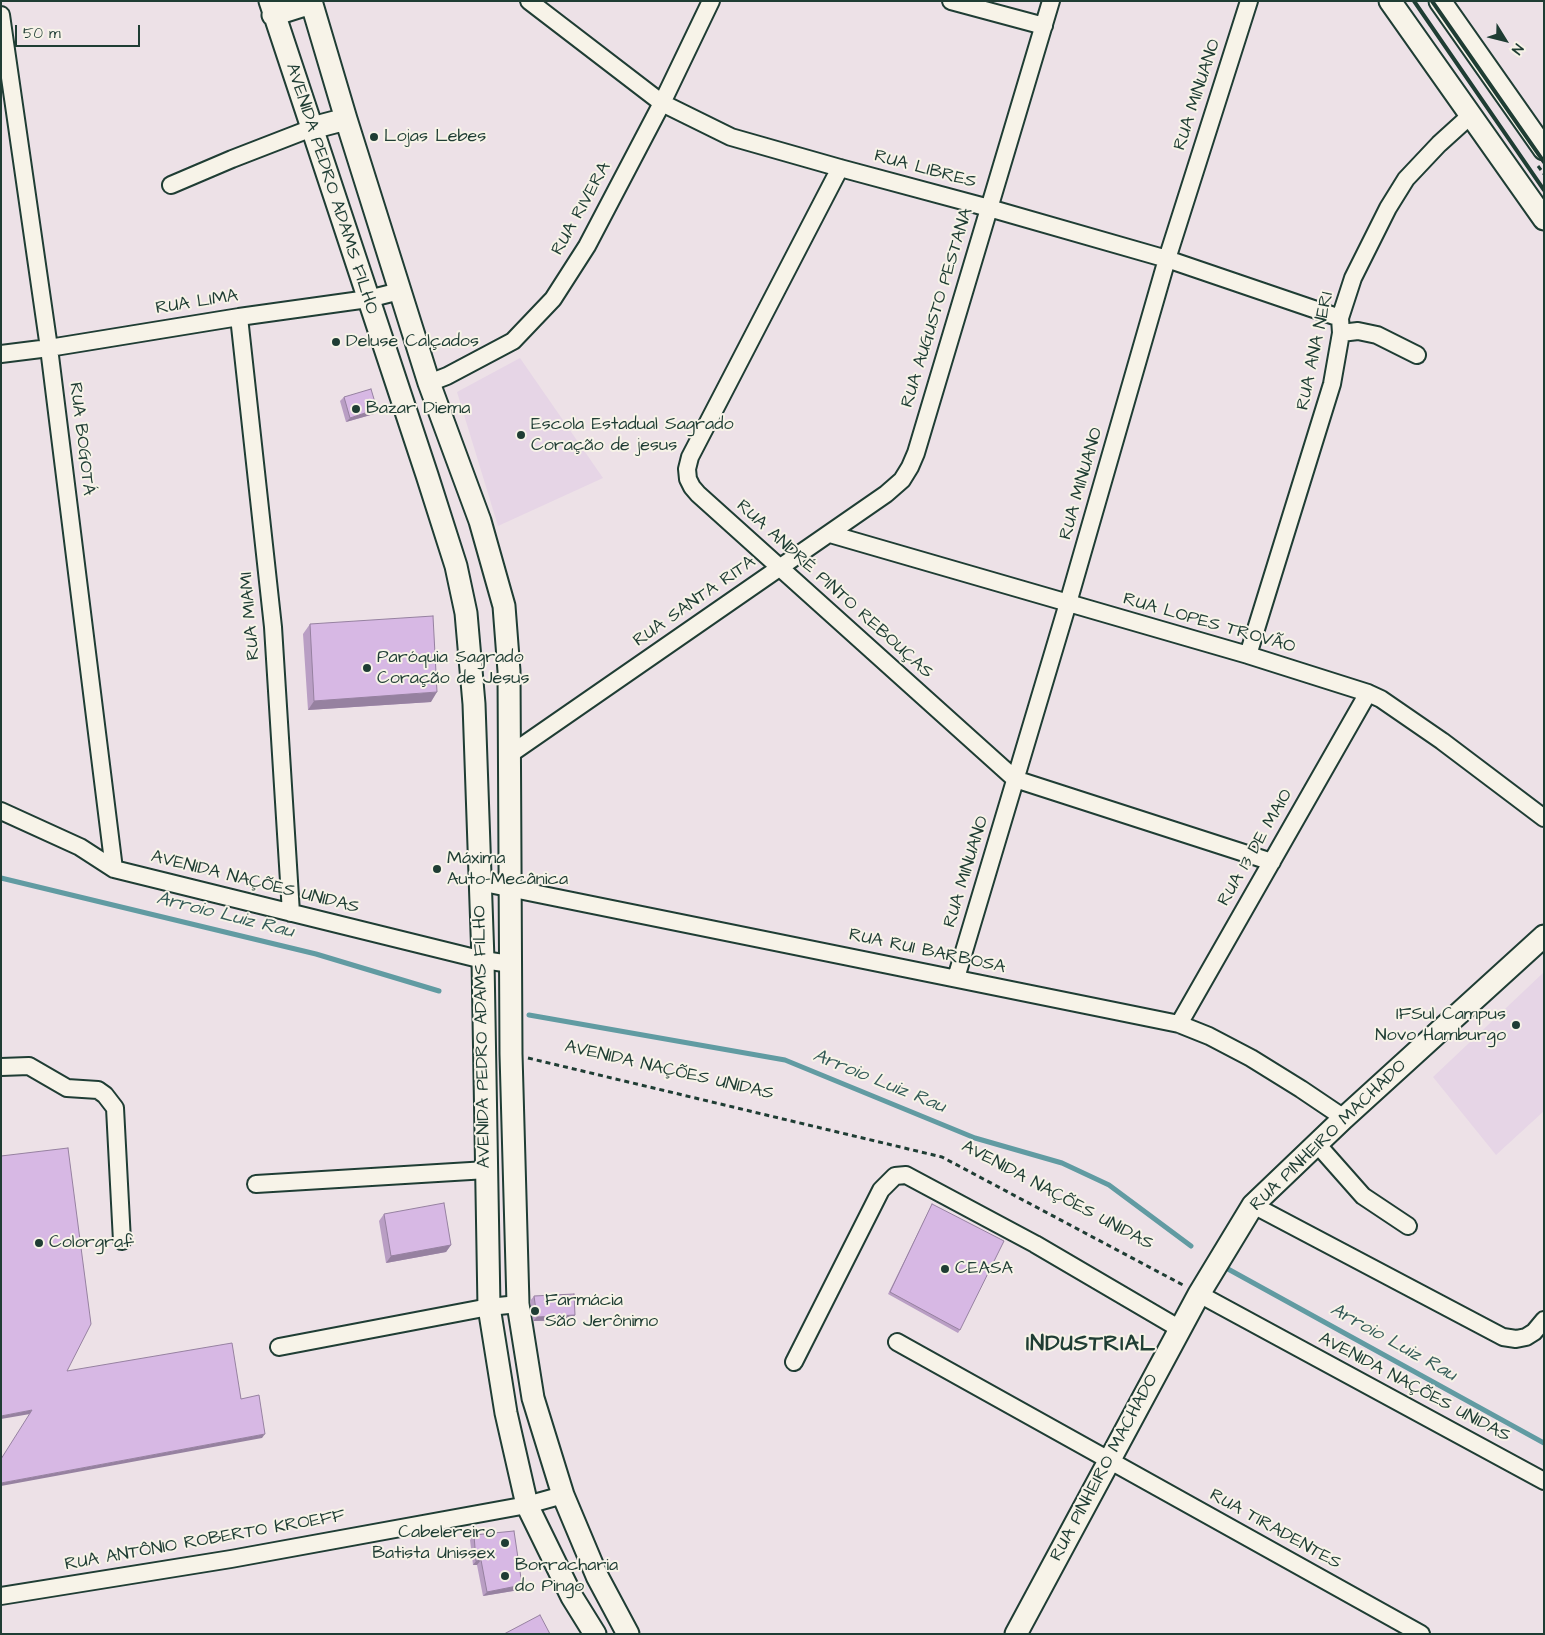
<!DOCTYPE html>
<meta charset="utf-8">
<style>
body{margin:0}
#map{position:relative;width:1545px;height:1635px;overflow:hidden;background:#ede1e7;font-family:"Architects Daughter",sans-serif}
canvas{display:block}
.frame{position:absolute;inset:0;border:2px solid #1f3d34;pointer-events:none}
.north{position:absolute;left:1480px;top:15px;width:50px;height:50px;-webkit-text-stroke:4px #f7f3e8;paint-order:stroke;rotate:126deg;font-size:14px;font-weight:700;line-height:20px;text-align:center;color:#1f3d34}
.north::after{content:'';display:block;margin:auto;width:18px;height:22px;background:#1f3d34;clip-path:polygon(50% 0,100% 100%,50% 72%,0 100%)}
.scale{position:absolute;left:15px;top:25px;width:125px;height:22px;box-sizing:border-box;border:2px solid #1f3d34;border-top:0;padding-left:6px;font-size:15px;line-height:18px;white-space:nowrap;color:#1f3d34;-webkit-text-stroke:4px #f7f3e8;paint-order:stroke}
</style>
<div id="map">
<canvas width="1545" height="1635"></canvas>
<div class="frame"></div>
<div class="north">N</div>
<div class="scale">50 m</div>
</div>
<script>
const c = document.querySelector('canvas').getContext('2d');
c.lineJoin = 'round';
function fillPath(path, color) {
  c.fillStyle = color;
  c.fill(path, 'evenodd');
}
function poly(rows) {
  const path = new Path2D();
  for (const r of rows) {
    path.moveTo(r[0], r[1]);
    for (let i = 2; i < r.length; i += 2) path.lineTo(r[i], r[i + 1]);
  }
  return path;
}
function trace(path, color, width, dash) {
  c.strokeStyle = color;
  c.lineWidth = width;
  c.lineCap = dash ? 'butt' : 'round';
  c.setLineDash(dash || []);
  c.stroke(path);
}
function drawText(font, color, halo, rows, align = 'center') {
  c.font = font + ' "Architects Daughter",sans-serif';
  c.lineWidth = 4;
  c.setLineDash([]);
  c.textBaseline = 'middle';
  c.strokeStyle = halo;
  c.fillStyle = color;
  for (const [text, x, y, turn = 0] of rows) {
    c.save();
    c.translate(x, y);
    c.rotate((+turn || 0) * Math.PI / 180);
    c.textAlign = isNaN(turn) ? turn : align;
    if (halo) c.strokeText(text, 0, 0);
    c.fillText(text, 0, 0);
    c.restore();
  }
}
fillPath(poly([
 [520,358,603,478,498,526,457,392],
 [1544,972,1544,1111,1496,1155,1433,1077]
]), '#e6d5e6');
trace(poly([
 [1,878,316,954,439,991],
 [529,1015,785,1060,975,1138,1062,1163,1109,1185,1191,1246],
 [1228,1269,1544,1443]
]), '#619ba2', 5);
const minor = poly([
 [529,1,662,103,731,137,840,168,989,208,1167,259,1340,318],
 [951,1,1044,26],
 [1,15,49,348,114,869],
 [840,168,690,457,687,469,688,479,692,487,698,494,1015,779,1272,862],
 [171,185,232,159,312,128],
 [239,317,273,627,291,913],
 [1341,333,1358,331,1377,335,1417,355],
 [1,354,49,348,239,317,368,299,400,291],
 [429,383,447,376,513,341,553,299,587,246,662,103,711,1],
 [830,534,1248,655,1368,693,1381,699,1442,741,1544,818],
 [1248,655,1332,384,1341,333,1340,318,1353,278,1388,208,1406,179,1439,144,1471,115],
 [509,755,886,494,902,480,910,467,916,453,1051,1],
 [1,811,80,847,114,869,483,960,511,964],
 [479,882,1179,1024,1209,1036,1251,1058,1301,1089,1344,1118],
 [956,978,1068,603,1167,259,1249,1],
 [1179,1024,1368,693],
 [1,1067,29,1066,67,1088,98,1090,105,1095,115,1108,122,1241],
 [1317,1144,1363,1196,1408,1226],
 [256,1184,487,1170],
 [1253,1205,1503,1337,1516,1339,1526,1337,1534,1332,1544,1320],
 [1199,1294,1544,1481],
 [897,1342,1421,1634],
 [279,1347,489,1307,518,1304],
 [794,1362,881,1190,895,1176,906,1175,1035,1244,1180,1329],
 [1,1596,231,1559,527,1505,563,1495]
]);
const major = poly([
 [270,1,427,475,456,566,466,613,474,704,483,960,489,1307,506,1413,527,1505,572,1597,595,1634],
 [311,1,346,119,429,383,480,521,504,606,509,671,511,1054,518,1304,533,1398,563,1495,597,1576,628,1634],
 [1390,1,1544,219],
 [1440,1,1544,149],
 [273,15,311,3],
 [312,128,346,119],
 [1016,1634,1199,1294,1253,1205,1344,1118,1544,936]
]);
trace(minor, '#1f3d34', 20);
trace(major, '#1f3d34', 25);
trace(poly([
 [1538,166,1544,174],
 [528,1058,942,1157,1183,1285]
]), '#1f3d34', 3, [5, 4]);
trace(minor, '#f7f3e8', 16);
trace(major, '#f7f3e8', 21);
trace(poly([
 [1414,1,1544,190],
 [1432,1,1544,162]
]), '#1f3d34', 4);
fillPath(poly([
 [344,397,377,409,374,414,346,422,340,401],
 [310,624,431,702,308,710,303,634],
 [932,1204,960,1330,958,1333,888,1294],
 [384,1214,451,1245,446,1252,386,1263,379,1221],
 [534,1296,575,1315,572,1320,533,1321,530,1301],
 [474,1535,519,1590,483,1596,477,1565,473,1565,470,1540]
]), '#b99ec4');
fillPath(poly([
 [377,409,374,414,346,422,350,418],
 [437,692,431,702,308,710,314,701],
 [451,1245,446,1252,386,1263,391,1256],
 [575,1315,572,1320,533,1321,537,1317],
 [32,1410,30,1414,1,1419,1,1416],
 [265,1434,262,1438,1,1486,1,1483],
 [481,1560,477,1565,473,1565,476,1561],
 [522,1585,519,1590,483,1596,487,1592]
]), '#9681a0');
const building = poly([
 [371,389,377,409,350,418,344,397,371,389],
 [433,616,437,692,314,701,310,624,433,616],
 [68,1148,91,1324,67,1371,232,1343,241,1399,259,1395,265,1434,1,1483,1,1459,32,1410,1,1416,1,1156,68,1148],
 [444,1203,451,1245,391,1256,384,1214,444,1203],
 [932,1204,1004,1241,960,1330,890,1292,932,1204],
 [574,1294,575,1315,537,1317,534,1296,574,1294],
 [514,1531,522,1585,487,1592,481,1560,476,1561,474,1535,514,1531],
 [540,1615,550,1634,504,1634,540,1615]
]);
fillPath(building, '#d7b8e4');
trace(building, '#9681a0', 1);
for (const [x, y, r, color] of [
 [374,137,5,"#1f3d34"],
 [336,342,5,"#1f3d34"],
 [356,409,5,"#1f3d34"],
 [521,435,5,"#1f3d34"],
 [367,668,5,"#1f3d34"],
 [437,869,5,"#1f3d34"],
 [1516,1025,5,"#1f3d34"],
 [39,1243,5,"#1f3d34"],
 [945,1269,5,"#1f3d34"],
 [535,1311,5,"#1f3d34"],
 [505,1543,5,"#1f3d34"],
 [505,1576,5,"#1f3d34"]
]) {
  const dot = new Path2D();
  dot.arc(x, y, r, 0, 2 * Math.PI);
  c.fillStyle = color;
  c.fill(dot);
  trace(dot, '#f7f3e8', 2);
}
drawText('18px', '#1f3d34', '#f7f3e8', [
 ["RUA MINUANO",1198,95,-72],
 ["RUA LIBRES",925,170,15],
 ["AVENIDA PEDRO ADAMS FILHO",331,189,72],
 ["RUA RIVERA",582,209,-61],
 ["RUA LIMA",197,303,-9],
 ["RUA AUGUSTO PESTANA",938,308,-73],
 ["RUA ANA NERI",1316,351,-78],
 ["RUA BOGOTÁ",81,439,83],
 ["RUA MINUANO",1082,484,-74],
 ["RUA ANDRÉ PINTO REBOUÇAS",834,590,42],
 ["RUA SANTA RITA",695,602,-35],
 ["RUA MIAMI",251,616,-95],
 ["RUA LOPES TROVÃO",1209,624,16],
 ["RUA 13 DE MAIO",1256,848,-60],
 ["RUA MINUANO",967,872,-73],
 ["AVENIDA NAÇÕES UNIDAS",255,883,14],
 ["RUA RUI BARBOSA",927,952,12],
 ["AVENIDA PEDRO ADAMS FILHO",483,1037,-91],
 ["AVENIDA NAÇÕES UNIDAS",669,1071,13],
 ["RUA PINHEIRO MACHADO",1329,1136,-44],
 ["AVENIDA NAÇÕES UNIDAS",1057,1196,28],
 ["AVENIDA NAÇÕES UNIDAS",1414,1388,28],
 ["RUA PINHEIRO MACHADO",1105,1468,-62],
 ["RUA TIRADENTES",1275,1530,29],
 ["RUA ANTÔNIO ROBERTO KROEFF",205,1541,-10]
]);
drawText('18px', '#1f3d34', '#f7f3e8', [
 ["Lojas Lebes",384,137],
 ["Deluse Calçados",346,342],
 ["Bazar Diema",366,409],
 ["Escola Estadual Sagrado",531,425],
 ["Coração de jesus",531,446],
 ["Paróquia Sagrado",377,658],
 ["Coração de Jesus",377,679],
 ["Máxima",447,859],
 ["Auto-Mecânica",447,880],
 ["IFSul Campus",1506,1015,"right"],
 ["Novo Hamburgo",1506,1036,"right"],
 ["Colorgraf",49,1243],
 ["CEASA",955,1269],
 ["Farmácia",545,1301],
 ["São Jerônimo",545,1322],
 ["Cabelereiro",495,1533,"right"],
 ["Batista Unissex",495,1554,"right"],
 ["Borracharia",515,1566],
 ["do Pingo",515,1587]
], 'left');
drawText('italic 19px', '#355c59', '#f7f3e8', [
 ["Arroio Luiz Rau",225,916,14],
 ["Arroio Luiz Rau",879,1082,22],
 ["Arroio Luiz Rau",1393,1343,29]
]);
c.letterSpacing = '1px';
drawText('bold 22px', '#1f3d34', '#f7f3e8', [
 ["INDUSTRIAL",1091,1345]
]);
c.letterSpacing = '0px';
</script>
